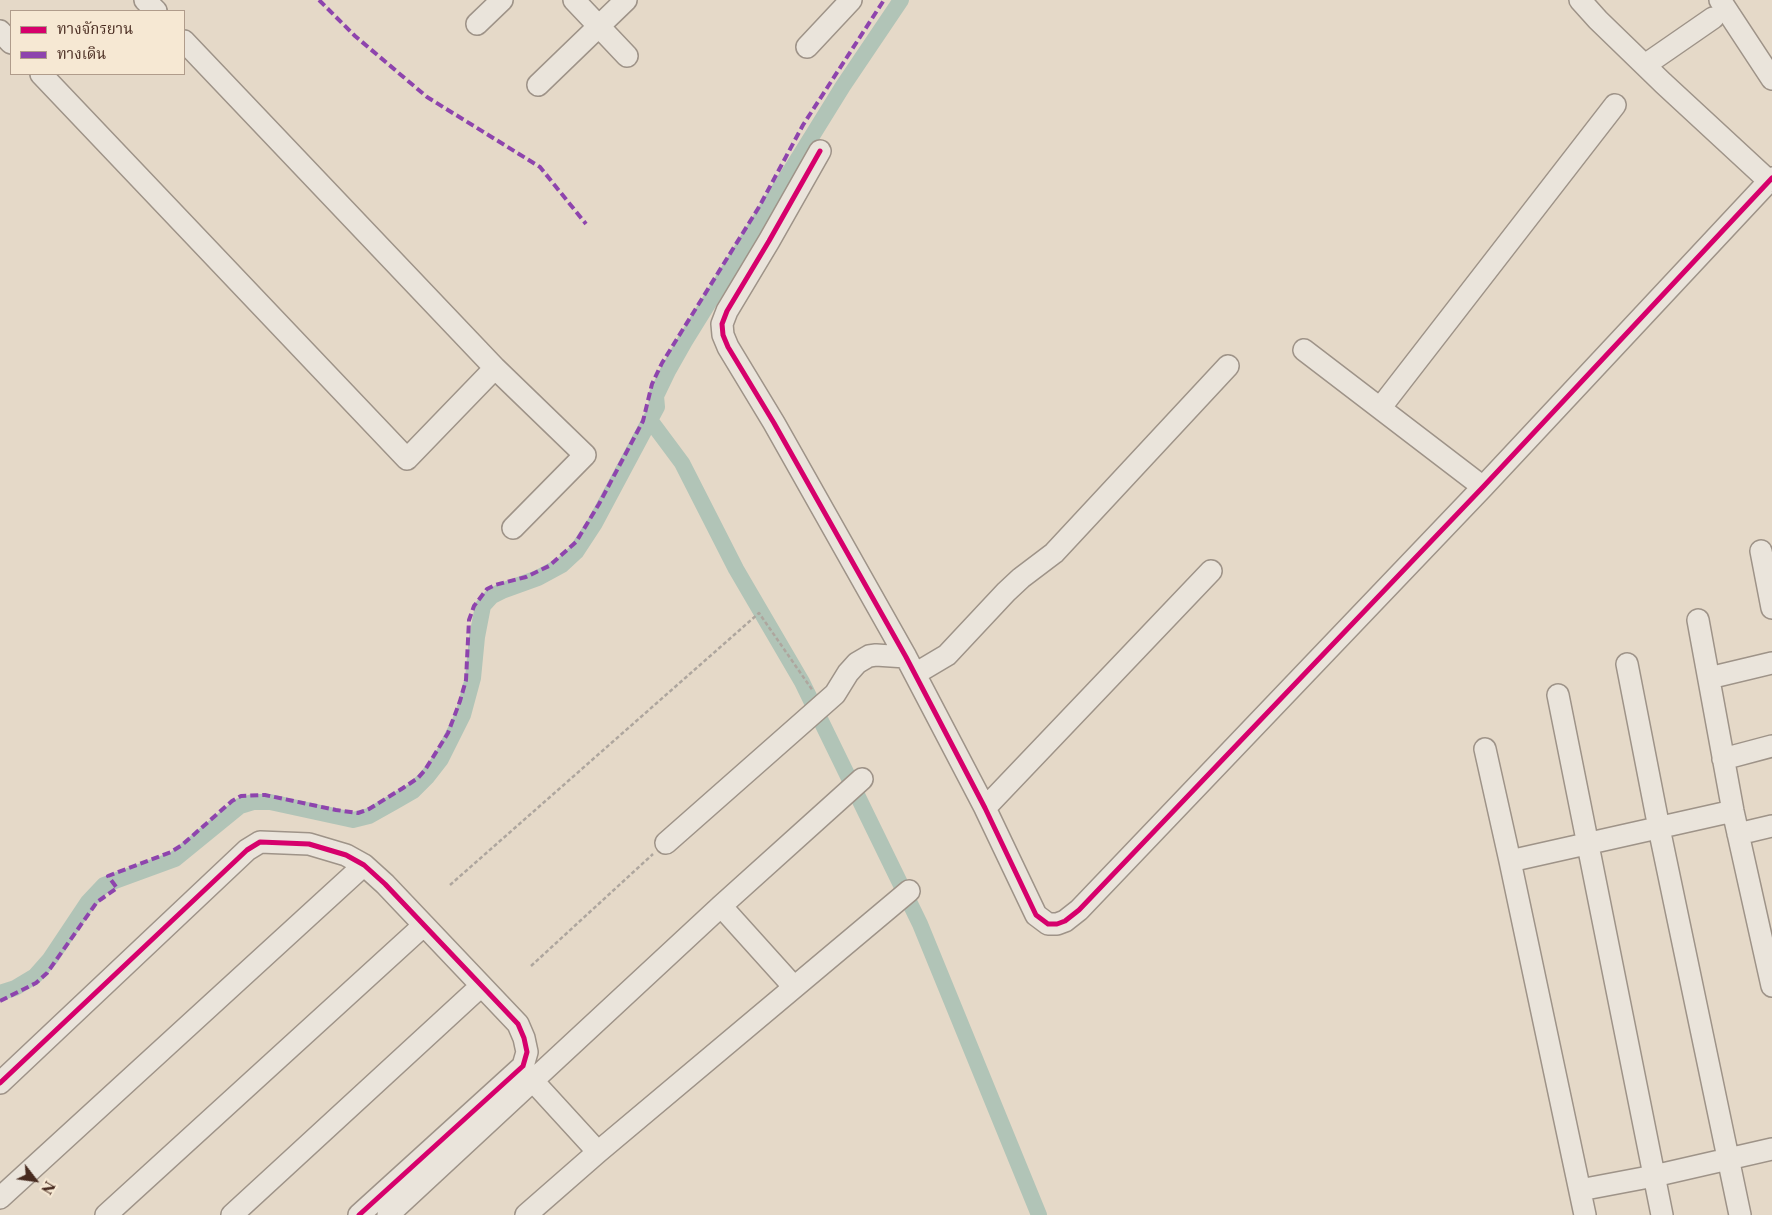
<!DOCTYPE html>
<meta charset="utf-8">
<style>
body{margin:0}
#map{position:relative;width:1772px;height:1215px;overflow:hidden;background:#e5d9c8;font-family:"Libre Caslon Text","Noto Serif Thai",serif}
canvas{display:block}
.legend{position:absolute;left:10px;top:10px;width:175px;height:65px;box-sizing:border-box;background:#f6e8d3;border:1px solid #b09c8b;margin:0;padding:6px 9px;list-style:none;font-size:15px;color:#472a1f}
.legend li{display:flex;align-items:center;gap:10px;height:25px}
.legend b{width:25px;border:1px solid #b09c8b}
.north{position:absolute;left:10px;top:1155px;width:50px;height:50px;-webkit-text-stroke:4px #f6e8d3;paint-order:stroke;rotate:120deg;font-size:14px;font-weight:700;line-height:20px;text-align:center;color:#472a1f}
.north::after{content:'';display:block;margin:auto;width:18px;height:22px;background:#472a1f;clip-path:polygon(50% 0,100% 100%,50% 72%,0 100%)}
</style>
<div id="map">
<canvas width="1772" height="1215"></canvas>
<ul class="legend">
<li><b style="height:6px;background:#d6006c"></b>ทางจักรยาน</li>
<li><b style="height:6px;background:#8e44ad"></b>ทางเดิน</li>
</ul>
<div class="north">N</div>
</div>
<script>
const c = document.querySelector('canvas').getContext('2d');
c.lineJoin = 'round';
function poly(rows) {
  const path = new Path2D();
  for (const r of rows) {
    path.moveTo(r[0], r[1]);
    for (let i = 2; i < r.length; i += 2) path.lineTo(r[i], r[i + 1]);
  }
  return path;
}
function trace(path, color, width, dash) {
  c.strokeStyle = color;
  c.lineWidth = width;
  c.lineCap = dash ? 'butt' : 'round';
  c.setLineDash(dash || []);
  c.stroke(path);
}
trace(poly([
 [650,420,682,463,736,569,802,682,920,924,1039,1215],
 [0,993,15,988,35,976,50,959,88,902,104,885,175,859,240,806,253,802,270,802,353,820,369,816,394,802,413,791,427,777,441,759,463,715,473,678,477,637,483,606,492,596,502,591,538,578,562,565,576,552,595,523,650,420,657,407,656,396,668,371,685,341,843,86,901,0]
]), '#b1c4b7', 16);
const minor = poly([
 [145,0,156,11],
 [574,0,627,56],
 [1580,0,1598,20,1663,83,1769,181],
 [1720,0,1772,79],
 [477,24,502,0],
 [0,31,11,43],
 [184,41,495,368,585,455,513,528],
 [807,47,851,0],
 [1645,65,1713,18],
 [41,74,407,459,495,368],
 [538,85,626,0],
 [820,151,769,241,727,311,722,324,723,335,728,347,774,423,906,657,985,808,1036,915,1048,924,1057,924,1065,921,1079,910,1483,487,1772,178],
 [1304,350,1483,487],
 [1381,407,1615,105],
 [1761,551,1772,608],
 [1698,620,1733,811,1772,986],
 [1627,664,1659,828,1740,1215],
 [915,674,947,655,1006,592,1021,578,1054,553,1228,366],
 [1709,678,1772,663],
 [1558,695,1662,1215],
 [1485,749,1510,861,1585,1215],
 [1723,759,1772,746],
 [985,808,1211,571],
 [1738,834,1772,826],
 [666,843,835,694,848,673,857,663,869,656,876,655,906,657],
 [1510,861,1733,811],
 [721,906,794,987],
 [533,1081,598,1152],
 [0,1083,247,850,260,842,309,844,346,855,364,865,385,884,518,1024,524,1038,527,1052,523,1066,359,1215],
 [1580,1190,1654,1176,1772,1149],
 [0,1198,364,865],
 [106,1215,423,926],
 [232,1215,481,986],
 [388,1215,721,906,862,779],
 [526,1215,598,1152,909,891]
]);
trace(minor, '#9e9388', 24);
trace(poly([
 [450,885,759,613,813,691],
 [531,966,653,854]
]), '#aea69e', 2.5, [4, 2.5]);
trace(minor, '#eae4db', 21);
trace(poly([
 [319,0,355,36,427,97,540,167,586,224],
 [0,1001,36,983,47,973,97,902,117,888,108,876,171,852,182,845,232,801,241,796,265,795,336,810,358,813,369,809,403,788,418,778,425,770,448,733,460,701,466,680,469,620,474,606,487,589,495,585,526,577,549,566,576,542,599,504,643,421,652,384,662,363,759,207,803,125,884,0]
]), '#8e44ad', 4, [8, 4]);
trace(poly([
 [820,151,769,241,727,311,722,324,723,335,728,347,774,423,906,657,985,808,1036,915,1048,924,1057,924,1065,921,1079,910,1483,487,1772,178],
 [0,1083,247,850,260,842,309,844,346,855,364,865,385,884,518,1024,524,1038,527,1052,523,1066,359,1215]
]), '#d6006c', 5);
</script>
